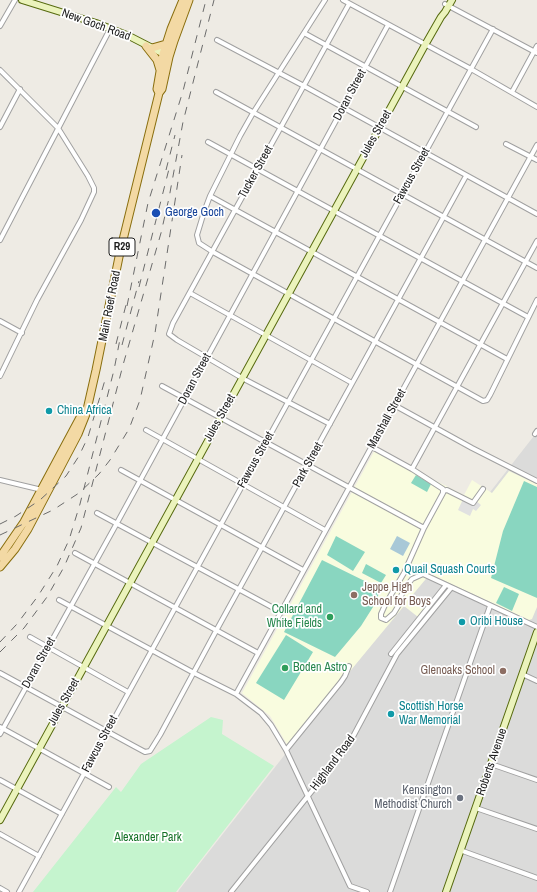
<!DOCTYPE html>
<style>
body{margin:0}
canvas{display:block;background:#eeebe4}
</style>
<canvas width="537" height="892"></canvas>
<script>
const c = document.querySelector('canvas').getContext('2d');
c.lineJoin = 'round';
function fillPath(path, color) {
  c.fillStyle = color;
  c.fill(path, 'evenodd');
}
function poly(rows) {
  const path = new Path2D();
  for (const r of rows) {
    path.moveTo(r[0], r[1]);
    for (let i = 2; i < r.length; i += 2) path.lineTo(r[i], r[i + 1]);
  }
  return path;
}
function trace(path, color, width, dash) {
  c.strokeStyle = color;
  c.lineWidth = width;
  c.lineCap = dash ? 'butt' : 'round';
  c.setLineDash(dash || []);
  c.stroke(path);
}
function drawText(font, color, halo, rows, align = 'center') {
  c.font = font + ' "Archivo Narrow",sans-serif';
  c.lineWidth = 3.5;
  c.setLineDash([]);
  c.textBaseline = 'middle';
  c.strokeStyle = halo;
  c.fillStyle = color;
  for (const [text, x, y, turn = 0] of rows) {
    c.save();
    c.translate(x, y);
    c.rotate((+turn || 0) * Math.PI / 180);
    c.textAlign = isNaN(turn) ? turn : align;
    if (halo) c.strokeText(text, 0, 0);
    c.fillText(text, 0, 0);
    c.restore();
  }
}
fillPath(poly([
 [537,432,537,892,178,892,179,890]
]), '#dbdbda');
fillPath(poly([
 [376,448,418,472,464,495,472,480,492,493,509,471,537,484,537,607,532,619,529,620,430,574,410,598,424,609,418,617,404,606,288,746,270,716,242,693]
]), '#f9fcdf');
fillPath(poly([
 [211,717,223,720,222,734,274,766,176,892,33,892,116,787,121,792,141,764]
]), '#c5f4ce');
fillPath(poly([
 [416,475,431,484,427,492,411,483],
 [524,481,537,487,537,598,491,578,503,531],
 [336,536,365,552,353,571,327,555],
 [322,560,381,589,373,607,361,626,335,657,284,632],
 [366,564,386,575,381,583,362,573],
 [504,587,519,594,512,611,496,603],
 [286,635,313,652,284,700,256,683]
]), '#89d6c0');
fillPath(poly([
 [464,497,473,502,475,500,481,505,476,511,473,509,470,516,458,510]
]), '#e1e1e1');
fillPath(poly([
 [397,536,410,543,403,556,390,549]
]), '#a8c8d7');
const minor = poly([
 [325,0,253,113,240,136,210,196,204,212,197,235,199,243,213,252,483,401,487,400,490,395,537,300],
 [343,0,471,69,537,107],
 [445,4,537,53],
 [0,26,15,0],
 [304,33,476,127],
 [217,40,304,86,537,214],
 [0,70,58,128,88,176,94,188,94,192,81,220,37,300,0,376],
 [216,92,537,268],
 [512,92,537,46],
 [0,127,20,89],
 [208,142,528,317],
 [506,144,537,160],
 [210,196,507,359],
 [0,240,110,29],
 [190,293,352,383],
 [0,321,22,333],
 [162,386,424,528],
 [394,405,472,448,537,481],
 [330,424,242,378,177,340,169,334,173,323,235,210,349,4],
 [146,430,325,530],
 [535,434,537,431],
 [372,447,412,469,443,489,443,493,424,528,404,573,385,605,381,614,381,618,386,620,394,613,400,603,401,596,405,588,412,579,423,574,537,627],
 [412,469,537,241],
 [121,470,303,570],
 [0,480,42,490],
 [443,491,447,490,473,503,483,489],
 [97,513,281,612],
 [75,553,258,653],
 [59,600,194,673,236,694,261,713,271,725,286,750,350,886,367,892],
 [30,637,128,692],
 [391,654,446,585],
 [0,673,132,745,145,752,150,751,160,735,216,631,466,176],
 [522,674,537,681],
 [236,694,537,145],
 [0,727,109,787],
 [0,734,117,523,388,25],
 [286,750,341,682,345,676,349,666],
 [491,764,537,780],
 [0,780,62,814],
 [476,808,537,829],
 [0,834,39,856],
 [460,850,537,878],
 [0,888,7,892],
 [19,892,493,29],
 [231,892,348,746,397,654,451,588],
 [390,892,490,606]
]);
const secondary = poly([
 [22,0,96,23,129,36,166,55],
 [0,820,425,45,441,17,445,12,452,0],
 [446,892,537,632]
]);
const primary = poly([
 [146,46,157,60,160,70],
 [152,48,166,44],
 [159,93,157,89,163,54,171,29,183,0],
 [0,557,24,522,83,412],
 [0,567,15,549,28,529,78,434,86,414,96,370,120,252,159,93,162,89,169,57,174,41,189,0]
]);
trace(minor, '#a1a1a1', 6);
trace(secondary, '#566a0f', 8);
trace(primary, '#896e0e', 9);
trace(minor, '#fff', 4);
trace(secondary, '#ebf3bc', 6);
trace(primary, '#f3d9a4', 7);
trace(poly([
 [166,170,175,135],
 [139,287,170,165],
 [127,306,148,203,183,91,206,0],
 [116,344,127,301],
 [122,345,139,281],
 [0,524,16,516,40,500,66,476,79,456,88,437,105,380],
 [0,535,53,510,79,493,99,474,110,460,129,429,140,400,155,333,182,155],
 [0,642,17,624,38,596,57,566,69,540,80,504,114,370,120,339],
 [0,652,24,628,47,597,64,567,81,528,123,365,161,233,169,198,183,122,214,0]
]), '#6b6b6b', 1, [8, 8]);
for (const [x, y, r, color] of [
 [156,213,5,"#1a4fb4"],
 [49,411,4,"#0f9aa8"],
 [396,570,4,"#0f9aa8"],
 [354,595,4,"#8d6e63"],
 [330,617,4,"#2e9e5b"],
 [462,622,4,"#0f9aa8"],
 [285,668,4,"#2e9e5b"],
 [503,671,4,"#8d6e63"],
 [391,714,4,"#0f9aa8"],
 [460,798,4,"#6b7280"]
]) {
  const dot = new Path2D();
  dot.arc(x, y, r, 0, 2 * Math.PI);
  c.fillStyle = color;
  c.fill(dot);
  trace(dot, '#fff', 1.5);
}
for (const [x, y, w] of [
 [122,247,26]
]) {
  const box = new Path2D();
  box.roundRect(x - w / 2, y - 9, w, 18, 3);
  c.fillStyle = '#fff';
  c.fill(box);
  trace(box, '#1d1d1d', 1);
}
drawText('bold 11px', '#1d1d1d', null, [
 ["R29",122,247]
]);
drawText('12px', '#1d1d1d', '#fff', [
 ["New Goch Road",96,25,20],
 ["Doran Street",350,95,-62],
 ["Jules Street",376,134,-61],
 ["Tucker Street",256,172,-61],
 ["Fawcus Street",412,176,-61],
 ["Main Reef Road",110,306,-79],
 ["Doran Street",195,379,-62],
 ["Jules Street",220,418,-61],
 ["Marshall Street",387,419,-61],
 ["Fawcus Street",256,460,-61],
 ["Park Street",308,465,-61],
 ["Doran Street",39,663,-61],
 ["Jules Street",64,702,-61],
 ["Fawcus Street",100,744,-62],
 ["Roberts Avenue",492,762,-71],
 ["Highland Road",333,763,-53]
]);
drawText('12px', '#164399', '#fff', [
 ["George Goch",165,213]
], 'left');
drawText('12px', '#0d838f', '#fff', [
 ["China Africa",57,411],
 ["Quail Squash Courts",404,570],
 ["Oribi House",470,622],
 ["Scottish Horse",399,707],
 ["War Memorial",399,721]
], 'left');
drawText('12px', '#785e54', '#fff', [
 ["Jeppe High",362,588],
 ["School for Boys",362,602],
 ["Glenoaks School",495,671,"right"]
], 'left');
drawText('12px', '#27864d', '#fff', [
 ["Collard and",322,610],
 ["White Fields",322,624],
 ["Boden Astro",293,668,"left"]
], 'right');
drawText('12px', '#5b616d', '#fff', [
 ["Kensington",452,791],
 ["Methodist Church",452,805]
], 'right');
drawText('12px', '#157227', '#fff', [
 ["Alexander Park",148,838]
]);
</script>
